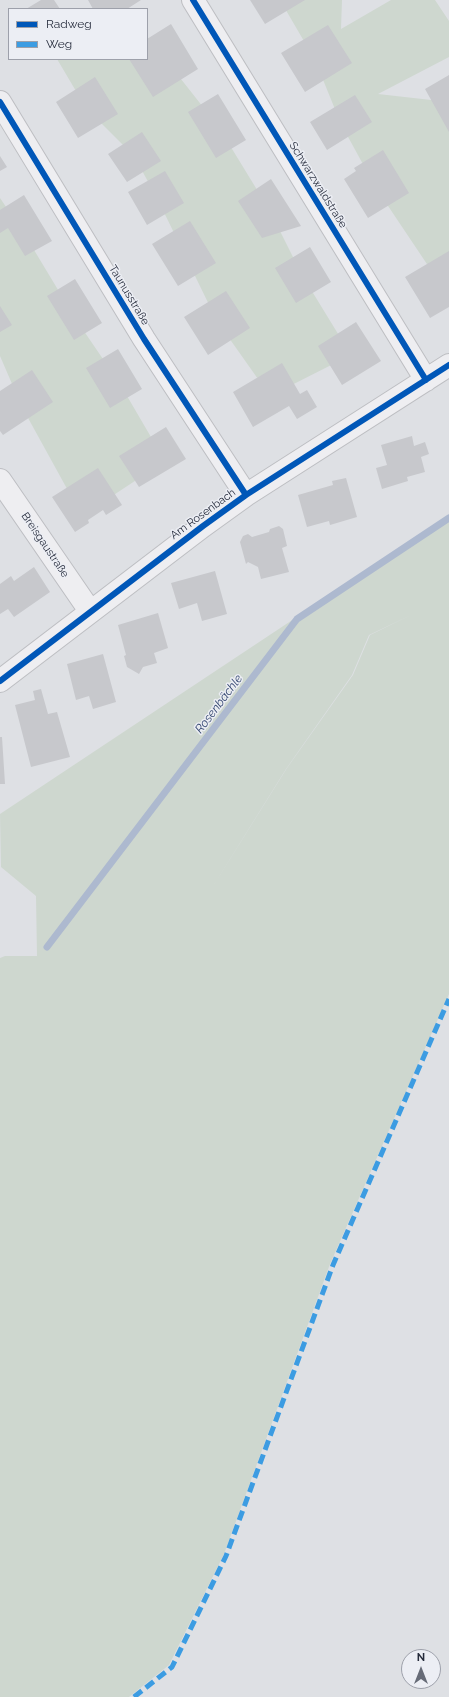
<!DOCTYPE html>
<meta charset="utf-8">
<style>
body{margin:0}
#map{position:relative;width:449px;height:1697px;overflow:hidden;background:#dee0e4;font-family:Raleway,sans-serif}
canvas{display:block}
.legend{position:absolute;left:8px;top:8px;width:140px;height:52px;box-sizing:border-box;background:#eceef4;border:1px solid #9da0aa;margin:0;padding:5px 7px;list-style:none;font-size:12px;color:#262c3c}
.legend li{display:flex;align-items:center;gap:8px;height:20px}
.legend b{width:20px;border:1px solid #9da0aa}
.north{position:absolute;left:401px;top:1649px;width:40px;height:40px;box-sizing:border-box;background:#eceef4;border:1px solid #9da0aa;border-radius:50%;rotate:0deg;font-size:11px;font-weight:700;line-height:16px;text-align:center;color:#262c3c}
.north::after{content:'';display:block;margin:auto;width:14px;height:18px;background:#666b77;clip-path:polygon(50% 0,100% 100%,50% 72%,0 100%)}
</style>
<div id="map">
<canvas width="449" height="1697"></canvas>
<ul class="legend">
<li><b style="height:5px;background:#0057b8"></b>Radweg</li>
<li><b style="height:5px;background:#3c9ce2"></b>Weg</li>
</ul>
<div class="north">N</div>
</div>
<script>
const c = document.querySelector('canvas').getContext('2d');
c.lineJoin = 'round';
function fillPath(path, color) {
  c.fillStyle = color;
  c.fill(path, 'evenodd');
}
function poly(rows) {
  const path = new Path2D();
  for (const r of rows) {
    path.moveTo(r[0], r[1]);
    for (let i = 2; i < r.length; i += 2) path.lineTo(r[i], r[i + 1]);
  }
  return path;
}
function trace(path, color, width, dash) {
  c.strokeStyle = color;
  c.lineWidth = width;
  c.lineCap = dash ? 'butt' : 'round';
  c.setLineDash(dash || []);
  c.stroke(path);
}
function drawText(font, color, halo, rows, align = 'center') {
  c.font = font + ' Raleway,sans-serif';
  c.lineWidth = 3;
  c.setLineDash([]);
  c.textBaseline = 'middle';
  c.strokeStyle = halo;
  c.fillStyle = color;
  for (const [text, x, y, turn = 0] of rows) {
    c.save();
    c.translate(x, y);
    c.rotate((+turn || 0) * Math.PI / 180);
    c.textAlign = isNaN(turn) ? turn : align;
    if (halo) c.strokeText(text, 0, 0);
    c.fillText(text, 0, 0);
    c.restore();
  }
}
fillPath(poly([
 [280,0,342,0,341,29,391,0,435,0,449,21,449,57,378,94,449,102,449,284,443,288,376,188,341,124,315,60],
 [147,36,218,126,270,211,302,275,351,355,270,396,217,321,157,198,134,156,86,108,57,59,147,59],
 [0,198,25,235,75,318,120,384,165,461,82,516,22,407,0,356],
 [449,516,449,994,330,1264,224,1554,169,1665,129,1697,0,1697,0,958,5,956,37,956,36,896,1,867,0,814],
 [411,615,370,635,353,675,287,768,210,891,286,769,352,675,369,635]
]), '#ced7cf');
trace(poly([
 [47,947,297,619,449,518]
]), '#adb9cf', 7);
fillPath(poly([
 [41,0,54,0,60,9,26,9],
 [88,0,141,0,127,9,93,9],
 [250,0,305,0,265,24],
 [171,24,198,69,153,97,129,59,147,59,147,39],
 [328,25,352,63,305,92,281,53],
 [449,75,449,132,425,89],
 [95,77,118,114,78,138,56,102],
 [218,94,246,140,216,158,188,112],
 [355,95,372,122,327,150,310,122],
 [142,132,161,161,127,182,108,154],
 [383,150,409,193,368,218,344,179,356,171,354,168],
 [0,156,7,167,0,171],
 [165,171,184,203,147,225,128,192],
 [271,179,301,226,262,238,238,201],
 [24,195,52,241,25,256,8,228,0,233,0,210],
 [190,221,216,263,178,286,152,244],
 [310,247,331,282,296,303,275,268],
 [449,251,449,307,430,318,405,277],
 [75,279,102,323,74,340,47,296],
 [226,291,250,328,208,355,184,317],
 [0,306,12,325,0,332],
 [356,322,381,361,342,385,318,346],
 [118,349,142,389,110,408,86,368],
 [282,363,300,394,307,390,317,407,297,419,289,406,253,427,233,392],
 [32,370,53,402,3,435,0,431,0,391],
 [166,427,186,459,139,487,119,456],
 [412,436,414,446,425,442,429,454,421,457,425,472,407,477,408,481,382,489,376,468,387,465,381,445],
 [98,468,122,505,106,515,103,510,88,520,89,523,75,532,52,497],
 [346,478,357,517,330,525,329,521,307,527,298,495,333,485,332,481],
 [279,526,283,529,287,546,282,548,289,572,261,579,258,567,248,562,246,564,240,542,243,536,248,534,252,537,269,532,270,529],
 [34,567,50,592,14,617,8,609,0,614,0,584,11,576,14,581],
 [215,571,227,614,202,621,197,603,179,609,171,583],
 [158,613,168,648,154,653,157,663,143,667,139,674,127,667,124,656,126,655,118,625],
 [103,654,116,702,93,709,89,696,76,700,67,664],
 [41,689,48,714,57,712,70,757,31,767,15,705,35,700,33,691],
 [0,737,2,737,5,784,0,784]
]), '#c7c8cc');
const minor = poly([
 [193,0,426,380],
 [0,102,144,339,246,495],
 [0,480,90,611],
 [0,681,203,526,246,495,449,365]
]);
trace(minor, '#bdbec2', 24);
trace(minor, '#eeeef1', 22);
trace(poly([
 [134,1697,172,1667,226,1556,333,1265,449,999]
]), '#3c9ce2', 5, [10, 5]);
trace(poly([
 [193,0,426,380],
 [0,102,144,339,246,495],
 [0,681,203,526,246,495,449,365]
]), '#0057b8', 6);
drawText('11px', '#262c3c', '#eceef4', [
 ["Schwarzwaldstraße",318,185,58],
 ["Taunusstraße",129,295,59],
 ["Am Rosenbach",203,514,-36],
 ["Breisgaustraße",45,545,56]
]);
drawText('italic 12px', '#32456f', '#eceef4', [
 ["Rosenbächle",219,704,-53]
]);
</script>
